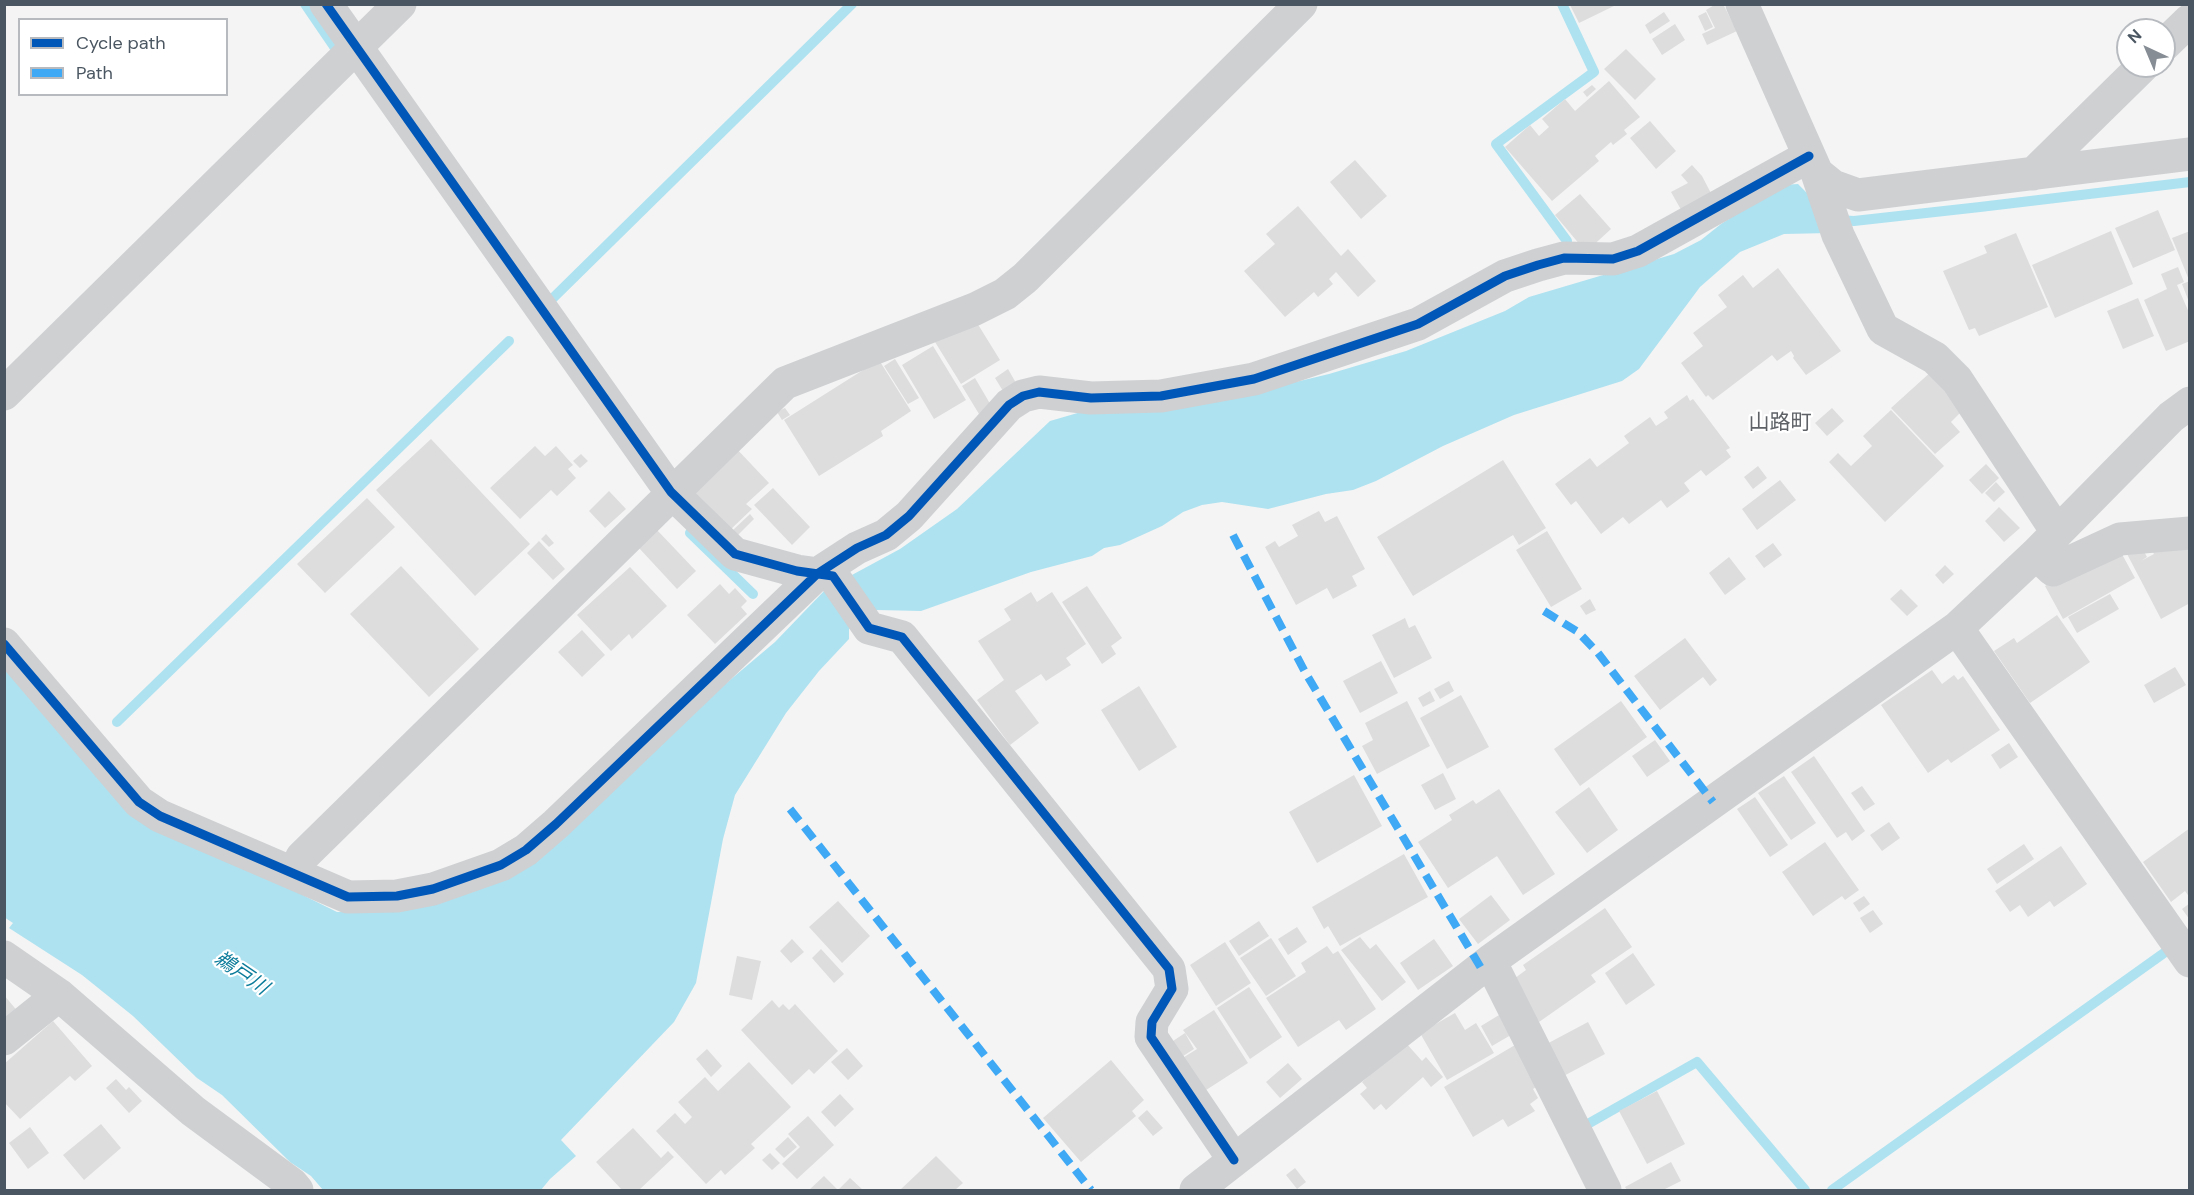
<!DOCTYPE html>
<meta charset="utf-8">
<style>
body{margin:0}
#map{position:relative;width:2194px;height:1195px;overflow:hidden;background:#f4f4f4;font-family:"DM Sans",sans-serif}
canvas{display:block}
.frame{position:absolute;inset:0;border:6px solid #4a5661;pointer-events:none}
.legend{position:absolute;left:18px;top:18px;width:210px;height:78px;box-sizing:border-box;background:#fff;border:2px solid #b7bbc0;margin:0;padding:8px 10px;list-style:none;font-size:18px;color:#4a5661}
.legend li{display:flex;align-items:center;gap:12px;height:30px}
.legend b{width:30px;border:2px solid #b7bbc0}
.north{position:absolute;left:2116px;top:18px;width:60px;height:60px;box-sizing:border-box;background:#fff;border:2px solid #b7bbc0;border-radius:50%;rotate:316deg;font-size:16px;font-weight:700;line-height:24px;text-align:center;color:#4a5661}
.north::after{content:'';display:block;margin:auto;width:21px;height:27px;background:#868d94;clip-path:polygon(50% 0,100% 100%,50% 72%,0 100%)}
</style>
<div id="map">
<canvas width="2194" height="1195"></canvas>
<div class="frame"></div>
<ul class="legend">
<li><b style="height:8px;background:#0057b8"></b>Cycle path</li>
<li><b style="height:8px;background:#3fa9f5"></b>Path</li>
</ul>
<div class="north">N</div>
</div>
<script>
const c = document.querySelector('canvas').getContext('2d');
c.lineJoin = 'round';
function fillPath(path, color) {
  c.fillStyle = color;
  c.fill(path, 'evenodd');
}
function poly(rows) {
  const path = new Path2D();
  for (const r of rows) {
    path.moveTo(r[0], r[1]);
    for (let i = 2; i < r.length; i += 2) path.lineTo(r[i], r[i + 1]);
  }
  return path;
}
function trace(path, color, width, dash) {
  c.strokeStyle = color;
  c.lineWidth = width;
  c.lineCap = dash ? 'butt' : 'round';
  c.setLineDash(dash || []);
  c.stroke(path);
}
function drawText(font, color, halo, rows, align = 'center') {
  c.font = font + ' "DM Sans","Noto Sans JP",sans-serif';
  c.lineWidth = 4.5;
  c.setLineDash([]);
  c.textBaseline = 'middle';
  c.strokeStyle = halo;
  c.fillStyle = color;
  for (const [text, x, y, turn = 0] of rows) {
    c.save();
    c.translate(x, y);
    c.rotate((+turn || 0) * Math.PI / 180);
    c.textAlign = isNaN(turn) ? turn : align;
    if (halo) c.strokeText(text, 0, 0);
    c.fillText(text, 0, 0);
    c.restore();
  }
}
fillPath(poly([
 [1798,184,1808,194,1830,233,1784,234,1740,252,1700,287,1639,369,1622,381,1514,415,1443,446,1376,481,1353,490,1326,494,1268,509,1222,502,1202,505,1183,512,1162,526,1120,545,1104,548,1092,556,1031,572,921,611,877,610,849,629,849,639,819,671,786,713,735,795,723,839,696,983,674,1022,561,1140,576,1156,550,1179,541,1190,323,1190,311,1176,290,1162,222,1095,197,1078,133,1016,82,975,9,928,13,923,4,917,4,658,129,809,337,912,395,910,453,898,659,740,775,642,826,589,900,549,957,509,1050,421,1081,412,1220,400,1329,374,1406,351,1505,311,1529,297,1674,254,1701,240,1721,224,1782,185]
]), '#aee2f0');
trace(poly([
 [305,4,335,48],
 [1562,4,1594,72,1496,144,1567,241],
 [1838,220,1854,221,1980,207,2190,182],
 [551,300,852,4],
 [690,533,753,594],
 [117,722,509,341],
 [1586,1125,1697,1062,1805,1190],
 [1832,1190,2164,953]
]), '#aee2f0', 10);
fillPath(poly([
 [1716,4,1723,4,1737,31,1707,45,1702,34,1715,28,1706,10],
 [1570,5,1616,5,1579,23],
 [1664,12,1670,21,1650,34,1645,25],
 [1706,12,1713,27,1705,31,1698,16],
 [1675,24,1685,40,1662,55,1652,39],
 [1626,49,1656,79,1635,100,1604,69],
 [1609,81,1640,117,1624,130,1627,134,1613,145,1611,142,1595,156,1599,161,1552,201,1505,147,1530,125,1539,136,1549,127,1542,119,1565,99,1575,111],
 [1592,85,1596,89,1587,97,1583,92],
 [1650,121,1676,151,1656,169,1630,138],
 [1355,160,1387,196,1361,219,1330,182],
 [1692,165,1702,176,1714,199,1684,215,1671,192,1688,183,1681,175],
 [1580,194,1611,229,1586,252,1555,215],
 [1298,206,1341,256,1348,249,1376,281,1358,297,1336,272,1329,279,1333,284,1318,297,1314,292,1285,317,1244,271,1275,244,1266,234],
 [2158,210,2175,250,2133,268,2115,228],
 [2111,231,2133,284,2055,318,2032,265],
 [2190,231,2190,280,2189,280,2172,238],
 [2016,233,2048,307,1979,336,1975,328,1969,330,1943,271,1987,253,1984,246],
 [2178,267,2184,282,2177,285,2190,315,2190,341,2166,351,2144,300,2167,289,2161,274],
 [1778,268,1841,351,1806,375,1793,358,1794,356,1791,351,1777,361,1772,355,1713,400,1708,395,1706,397,1681,363,1703,346,1693,333,1727,307,1718,295,1743,275,1753,288],
 [2190,281,2190,302,2189,302,2182,284],
 [2138,298,2154,336,2123,349,2107,311],
 [974,318,1000,360,961,384,935,342],
 [933,346,966,400,934,419,902,365],
 [895,359,919,398,908,404,884,366],
 [879,360,911,411,881,431,883,436,819,476,784,420],
 [1008,369,1016,383,1003,391,995,378],
 [1933,370,1967,406,1951,422,1960,432,1935,454,1891,408],
 [975,378,992,407,979,414,962,386],
 [1687,395,1690,401,1693,399,1730,448,1726,450,1731,457,1706,476,1701,470,1684,483,1690,491,1667,508,1661,500,1629,524,1623,517,1601,534,1576,501,1571,505,1555,484,1590,458,1597,467,1629,443,1624,436,1650,417,1656,426,1668,418,1664,412],
 [785,408,790,415,782,420,777,412],
 [1832,408,1844,421,1827,436,1815,423],
 [1891,410,1944,466,1885,522,1829,462,1838,453,1851,466,1872,446,1863,436],
 [431,439,530,544,475,596,376,490],
 [535,446,545,456,556,446,573,465,568,469,576,478,557,496,551,490,520,519,490,488],
 [734,446,769,483,746,504,752,509,729,531,689,489],
 [581,454,588,461,580,468,573,461],
 [1503,460,1546,528,1519,545,1513,535,1413,596,1377,537],
 [1986,464,1999,478,1982,494,1969,480],
 [1758,466,1767,478,1753,489,1744,477],
 [1780,480,1796,500,1757,530,1742,509],
 [1996,482,2005,492,1994,502,1985,493],
 [773,488,810,527,792,545,754,505],
 [609,491,626,509,605,528,589,511],
 [367,498,395,527,325,593,297,564],
 [1999,507,2020,528,2004,542,1985,521],
 [1319,511,1325,522,1337,516,1365,569,1352,576,1357,586,1333,599,1327,588,1296,605,1265,547,1275,541,1279,547,1298,536,1292,525],
 [750,514,754,519,738,535,733,530],
 [657,530,696,571,677,589,639,548],
 [1547,531,1582,589,1551,607,1516,550],
 [546,534,554,543,549,547,541,539],
 [2190,540,2190,603,2161,619,2126,552,2140,544,2147,557,2141,561,2154,554,2150,547],
 [539,541,565,569,553,580,527,553],
 [1773,543,1782,555,1764,568,1755,556],
 [2117,545,2135,578,2063,619,2045,586],
 [1729,557,1746,579,1725,595,1709,573],
 [1945,565,1954,574,1943,584,1935,575],
 [401,566,479,649,429,697,350,614],
 [630,567,667,606,632,639,629,634,611,651,577,615],
 [720,584,729,594,735,588,747,601,741,607,747,614,715,644,687,615],
 [1087,586,1122,638,1111,646,1116,654,1102,664,1062,602],
 [1901,589,1918,606,1907,616,1890,599],
 [1031,592,1037,602,1052,592,1086,644,1066,658,1071,665,1046,681,1041,674,1015,691,1039,723,1010,745,977,700,1004,680,978,641,1011,620,1004,609],
 [2110,594,2119,609,2077,633,2068,617],
 [1590,599,1596,610,1586,615,1580,606],
 [2057,615,2090,662,2030,703,1994,651,2014,638,2017,643],
 [1405,618,1409,628,1415,625,1432,658,1394,678,1372,635],
 [582,630,605,655,582,677,558,652],
 [1685,638,1717,680,1710,686,1703,677,1660,710,1634,676],
 [1381,661,1398,693,1360,713,1343,681],
 [2175,667,2186,685,2154,703,2144,685],
 [1932,670,1942,684,1954,675,1958,680,1963,676,2000,730,1951,763,1948,759,1928,773,1881,705],
 [1449,681,1454,691,1440,699,1434,689],
 [1139,686,1177,747,1139,771,1101,710],
 [1430,691,1435,701,1423,707,1418,698],
 [1461,695,1489,747,1447,769,1420,718],
 [1407,701,1430,746,1377,774,1362,746,1373,740,1365,723],
 [1621,701,1647,737,1580,786,1554,749],
 [1655,740,1670,761,1647,777,1632,756],
 [2009,743,2018,757,2000,769,1991,755],
 [1814,756,1865,831,1852,841,1846,832,1837,838,1791,772],
 [1443,773,1456,799,1435,810,1421,785],
 [1354,775,1382,826,1317,863,1289,812],
 [1784,776,1816,823,1791,840,1758,793],
 [1862,786,1875,804,1864,811,1851,793],
 [1589,787,1618,830,1587,853,1555,812],
 [1499,789,1555,874,1523,895,1497,856,1448,888,1418,842,1452,820,1449,815,1473,800,1476,804],
 [1755,797,1788,845,1770,857,1737,809],
 [1889,822,1900,838,1882,851,1870,835],
 [2190,828,2190,898,2185,891,2171,902,2143,862],
 [1825,842,1859,890,1845,900,1842,896,1813,916,1782,872],
 [2024,844,2034,859,1997,884,1987,869],
 [2061,846,2087,884,2054,907,2050,901,2028,917,2020,905,2010,912,1995,891],
 [1404,854,1428,897,1340,946,1328,926,1324,929,1312,907],
 [1491,895,1510,920,1478,944,1459,919],
 [1864,896,1870,904,1859,912,1853,903],
 [838,901,870,936,842,963,809,927],
 [2190,903,2190,920,2182,909],
 [1605,908,1632,947,1591,975,1596,982,1539,1022,1511,981,1526,970,1523,965],
 [1873,910,1883,924,1870,933,1860,918],
 [1259,921,1269,936,1239,956,1229,941],
 [1297,927,1307,942,1288,955,1278,939],
 [1360,937,1370,949,1376,944,1406,982,1382,1001,1341,950],
 [1271,938,1296,976,1266,996,1240,958],
 [792,939,804,952,791,963,780,951],
 [1434,939,1453,966,1418,990,1400,963],
 [1225,942,1251,983,1216,1006,1190,965],
 [1327,946,1333,954,1338,951,1376,1009,1346,1030,1339,1020,1298,1047,1266,998,1306,972,1301,963],
 [821,949,844,974,834,983,812,958],
 [1633,953,1655,985,1626,1005,1605,973],
 [737,956,761,961,752,1000,729,995],
 [1249,987,1282,1037,1250,1059,1217,1008],
 [4,995,19,1013,4,1025],
 [772,1000,779,1008,783,1004,789,1010,795,1004,838,1051,814,1074,809,1069,792,1085,741,1030],
 [1214,1010,1248,1063,1203,1092,1181,1059,1197,1049,1183,1030],
 [1504,1012,1516,1032,1492,1046,1481,1026],
 [1455,1013,1465,1030,1476,1023,1494,1053,1447,1080,1420,1033],
 [53,1021,92,1066,75,1081,70,1076,20,1119,4,1102,4,1064],
 [1588,1022,1605,1054,1558,1079,1541,1047],
 [1185,1033,1194,1049,1180,1058,1170,1043],
 [1406,1043,1422,1061,1426,1057,1443,1077,1431,1087,1423,1077,1386,1110,1381,1104,1374,1110,1360,1094,1367,1088,1362,1082],
 [1515,1045,1539,1085,1533,1089,1538,1098,1530,1104,1535,1111,1508,1127,1503,1119,1473,1137,1444,1087],
 [847,1048,863,1066,848,1080,831,1062],
 [707,1049,722,1066,711,1077,696,1059],
 [1111,1060,1144,1100,1132,1111,1136,1116,1081,1162,1043,1118],
 [749,1062,791,1107,751,1144,755,1148,725,1175,721,1170,706,1184,656,1131,675,1113,685,1124,692,1117,678,1102,705,1077,718,1091],
 [1288,1063,1302,1079,1280,1098,1266,1082],
 [116,1079,126,1090,129,1087,142,1101,129,1113,106,1088],
 [1657,1091,1685,1144,1647,1164,1619,1111],
 [840,1094,854,1109,835,1127,821,1112],
 [1147,1110,1163,1128,1153,1136,1138,1118],
 [808,1116,834,1145,797,1179,782,1164,800,1147,788,1134],
 [101,1124,121,1148,84,1180,63,1155],
 [30,1127,49,1153,28,1169,9,1143],
 [633,1128,661,1158,668,1151,674,1157,639,1190,622,1190,596,1162],
 [788,1137,797,1147,784,1158,775,1149],
 [770,1153,780,1163,772,1170,762,1160],
 [936,1156,963,1183,955,1190,900,1190],
 [1671,1162,1681,1181,1663,1190,1627,1190,1625,1187],
 [1295,1168,1306,1182,1297,1189,1286,1175],
 [824,1176,838,1190,850,1178,863,1190,809,1190]
]), '#ddddde');
trace(poly([
 [326,4,671,492,735,554,797,571,833,576,869,628,902,637,1169,969,1172,989,1152,1022,1151,1037,1234,1160],
 [1742,4,1817,173,1833,186,1858,195,2190,154],
 [2164,45,2190,20],
 [1817,173,1838,235,1883,329,1935,358,1957,380,2057,532],
 [2033,174,2143,66],
 [4,394,400,4],
 [2036,554,2053,570,2120,539,2190,533],
 [1957,628,2190,961],
 [4,644,139,802,160,816,348,897,397,896,433,889,501,865,526,850,556,824,817,574,857,548,886,535,909,516,1009,405,1023,396,1039,392,1091,398,1161,396,1254,379,1418,324,1505,276,1538,265,1564,258,1613,259,1638,251,1809,156],
 [294,873,302,857,785,383,975,309,1005,294,1025,278,1301,4],
 [4,957,59,995,193,1111,292,1184,297,1190],
 [1490,961,1605,1190],
 [4,1039,59,995],
 [1196,1190,1490,961,1957,628,2036,554,2171,417,2190,403]
]), '#ced0d2', 33);
trace(poly([
 [1233,535,1305,672,1481,968],
 [1544,611,1578,632,1598,653,1713,802],
 [790,809,1091,1190]
]), '#3fa9f5', 8, [15, 8]);
trace(poly([
 [326,4,671,492,735,554,797,571,833,576,869,628,902,637,1169,969,1172,989,1152,1022,1151,1037,1234,1160],
 [4,644,139,802,160,816,348,897,397,896,433,889,501,865,526,850,556,824,817,574,857,548,886,535,909,516,1009,405,1023,396,1039,392,1091,398,1161,396,1254,379,1418,324,1505,276,1538,265,1564,258,1613,259,1638,251,1809,156]
]), '#0057b8', 9);
drawText('italic 20px', '#0c7c9b', '#fff', [
 ["鵜戸川",241,974,34]
]);
drawText('21px', '#5f6368', '#fff', [
 ["山路町",1780,423]
]);
</script>
